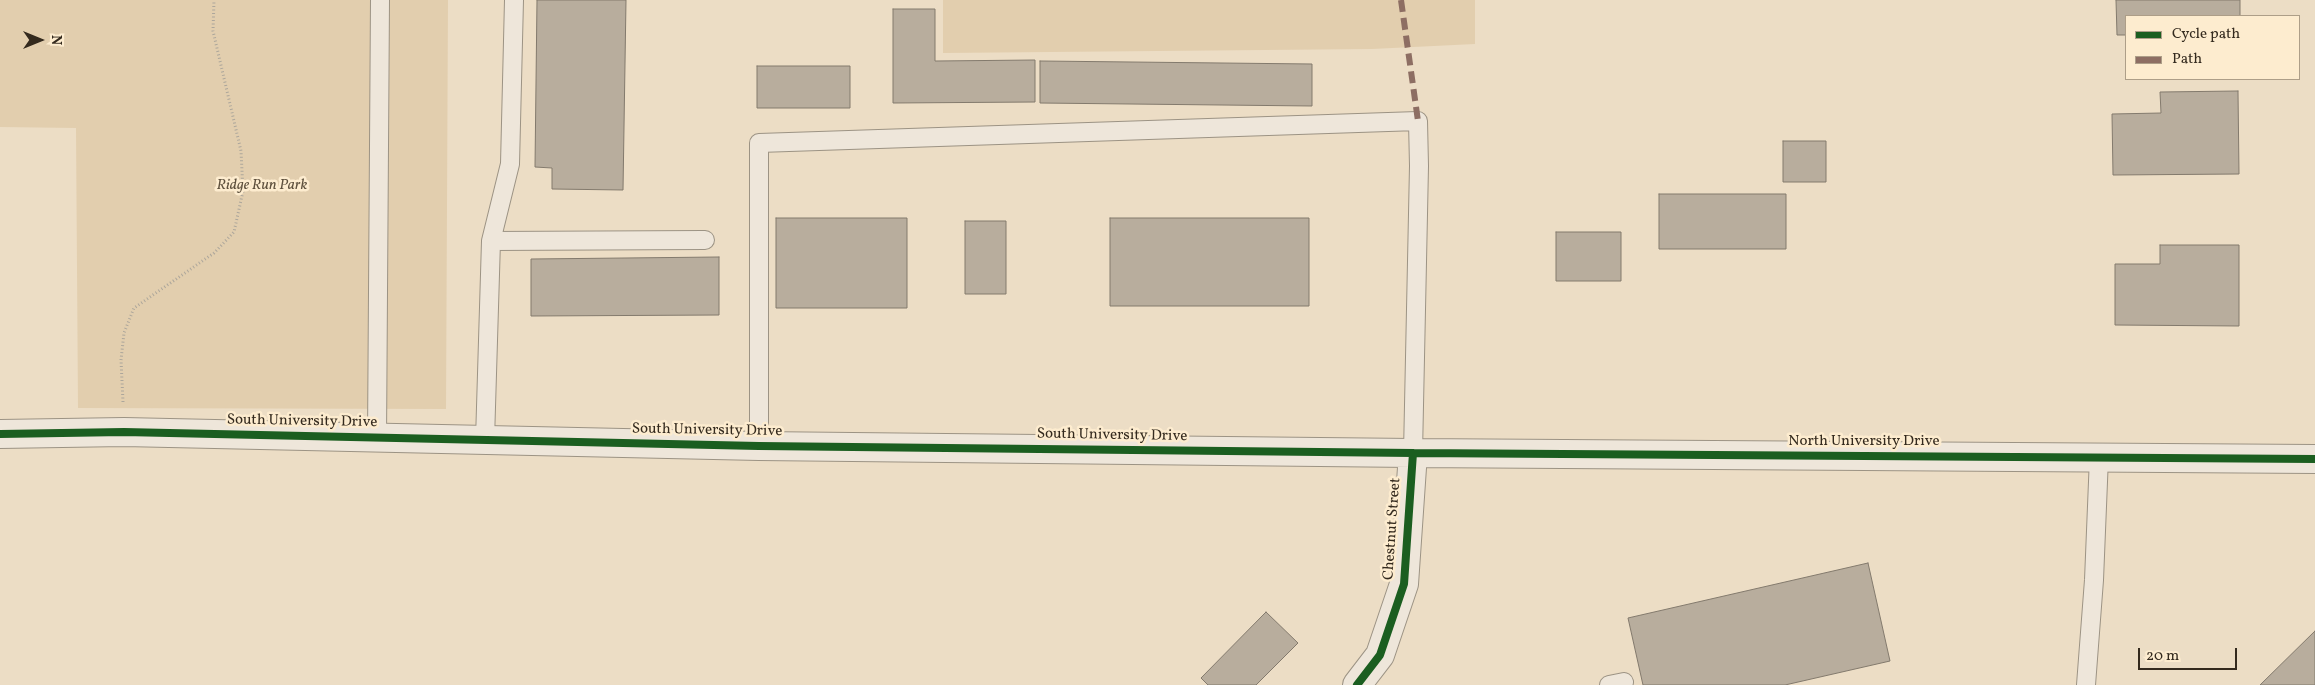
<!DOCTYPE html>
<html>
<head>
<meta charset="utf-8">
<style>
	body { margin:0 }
	#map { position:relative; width:2315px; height:685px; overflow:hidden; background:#ecddc5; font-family:Vollkorn,serif }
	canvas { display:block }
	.legend { position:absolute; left:2125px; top:15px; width:175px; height:65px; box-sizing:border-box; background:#fdeccf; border:1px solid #ad9e88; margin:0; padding:6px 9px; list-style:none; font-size:15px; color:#342a1e }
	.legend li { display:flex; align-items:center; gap:10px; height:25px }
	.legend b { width:25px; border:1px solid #ad9e88 }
	.north { position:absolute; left:15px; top:15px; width:50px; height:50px; -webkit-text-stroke:4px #fdeccf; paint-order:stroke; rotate:90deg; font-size:14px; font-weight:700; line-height:20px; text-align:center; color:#342a1e }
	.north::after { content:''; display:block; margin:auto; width:18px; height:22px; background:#342a1e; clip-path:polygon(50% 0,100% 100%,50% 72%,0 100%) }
	.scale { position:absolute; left:2138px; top:648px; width:99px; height:22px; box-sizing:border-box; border:2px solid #342a1e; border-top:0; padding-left:6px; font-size:15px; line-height:18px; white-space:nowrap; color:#342a1e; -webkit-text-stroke:4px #fdeccf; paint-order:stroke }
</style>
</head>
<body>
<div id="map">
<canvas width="2315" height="685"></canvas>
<ul class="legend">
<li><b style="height:6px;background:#1b5e20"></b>Cycle path</li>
<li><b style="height:6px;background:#8d6e63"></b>Path</li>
</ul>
<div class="north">N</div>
<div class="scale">20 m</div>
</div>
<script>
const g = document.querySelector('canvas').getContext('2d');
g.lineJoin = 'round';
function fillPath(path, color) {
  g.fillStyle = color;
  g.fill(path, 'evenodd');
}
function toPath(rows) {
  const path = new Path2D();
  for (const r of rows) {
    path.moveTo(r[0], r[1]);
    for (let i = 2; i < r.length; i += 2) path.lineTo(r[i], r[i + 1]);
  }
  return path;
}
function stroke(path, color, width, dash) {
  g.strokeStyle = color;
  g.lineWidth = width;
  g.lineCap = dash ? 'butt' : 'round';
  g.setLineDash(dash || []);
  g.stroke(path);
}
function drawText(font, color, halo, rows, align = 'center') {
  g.font = font + ' Vollkorn,serif';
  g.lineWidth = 5;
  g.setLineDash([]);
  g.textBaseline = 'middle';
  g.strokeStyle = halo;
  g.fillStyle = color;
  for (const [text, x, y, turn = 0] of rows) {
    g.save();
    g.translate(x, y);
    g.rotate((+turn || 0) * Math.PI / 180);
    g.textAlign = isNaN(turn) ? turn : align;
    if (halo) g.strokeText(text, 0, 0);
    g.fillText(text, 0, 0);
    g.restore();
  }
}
fillPath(toPath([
	[0,0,448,0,446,409,78,408,76,128,0,127],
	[943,0,1475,0,1475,44,1372,49,943,53]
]), '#e2ceae');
const building = toPath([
	[537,0,626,0,623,190,552,189,552,168,535,167,537,0],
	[2116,0,2240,0,2240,16,2126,16,2126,35,2117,35,2116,0],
	[893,9,935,9,935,61,1035,60,1035,102,893,103,893,9],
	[1040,61,1312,64,1312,106,1040,103,1040,61],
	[757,66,850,66,850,108,757,108,757,66],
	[2238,91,2239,174,2113,175,2112,114,2161,113,2160,92,2238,91],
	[1783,141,1826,141,1826,182,1783,182,1783,141],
	[1659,194,1786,194,1786,249,1659,249,1659,194],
	[776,218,907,218,907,308,776,308,776,218],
	[1110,218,1309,218,1309,306,1110,306,1110,218],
	[965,221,1006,221,1006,294,965,294,965,221],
	[1556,232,1621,232,1621,281,1556,281,1556,232],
	[2160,245,2239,245,2239,326,2115,325,2115,264,2160,264,2160,245],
	[719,257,719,315,531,316,531,259,719,257],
	[1868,563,1890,661,1785,685,1643,685,1628,618,1868,563],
	[1266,612,1298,643,1256,685,1208,685,1201,678,1266,612],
	[2315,631,2315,685,2260,685,2315,631]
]);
fillPath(building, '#b8ad9d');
stroke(building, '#837a6d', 1);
const service = toPath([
	[491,241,705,240],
	[377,438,380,0],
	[485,440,491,241,510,164,514,0],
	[759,446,759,143,1418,121,1419,166,1413,453],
	[1609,685,1624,682],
	[2086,685,2094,580,2099,457]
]);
const minor = toPath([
	[0,434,124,432,759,446,1413,453,2315,459],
	[1357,685,1380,655,1404,584,1413,453]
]);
stroke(service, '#9c9384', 20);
stroke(minor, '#9c9384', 30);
stroke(toPath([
	[123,402,121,360,124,333,134,308,214,253,234,232,243,191,241,151,213,31,214,0]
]), '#aca69b', 3, [1, 2.5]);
stroke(service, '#eee6da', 18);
stroke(minor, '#eee6da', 28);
stroke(toPath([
	[1401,0,1418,121]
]), '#8d6e63', 6, [12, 6]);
stroke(toPath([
	[0,434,124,432,759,446,1413,453,2315,459],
	[1357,685,1380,655,1404,584,1413,453]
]), '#1b5e20', 8);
drawText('italic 15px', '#5e503d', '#fdeccf', [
	["Ridge Run Park",262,186]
]);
drawText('15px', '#342a1e', '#fdeccf', [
	["South University Drive",302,422,1],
	["South University Drive",707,431,1],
	["South University Drive",1112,436,1],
	["North University Drive",1864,442],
	["Chestnut Street",1393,529,-86]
]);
</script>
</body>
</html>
